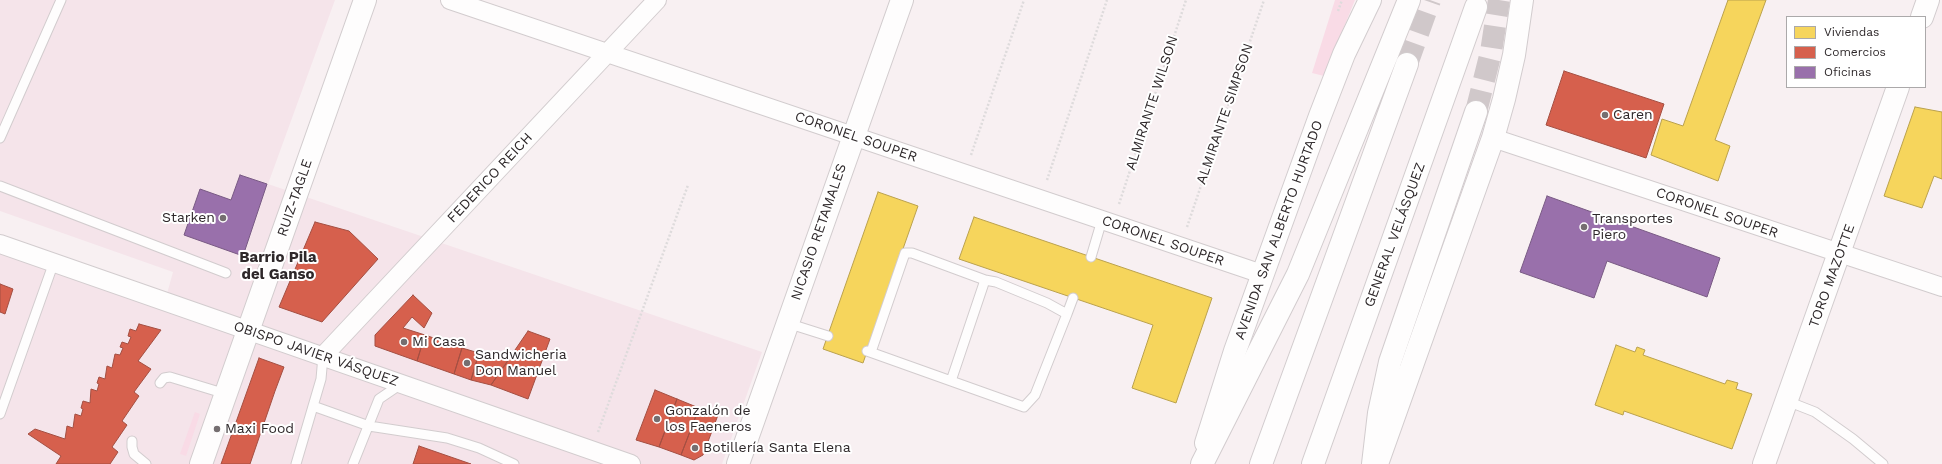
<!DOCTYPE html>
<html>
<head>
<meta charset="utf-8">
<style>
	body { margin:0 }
	#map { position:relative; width:1942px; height:464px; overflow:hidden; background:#f8f0f2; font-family:"Work Sans",sans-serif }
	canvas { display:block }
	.legend { position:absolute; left:1786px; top:16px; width:140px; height:72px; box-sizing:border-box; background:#fff; border:1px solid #aba9aa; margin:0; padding:5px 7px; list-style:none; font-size:12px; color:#2e282a }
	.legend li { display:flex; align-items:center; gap:8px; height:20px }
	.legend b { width:20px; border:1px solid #aba9aa }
</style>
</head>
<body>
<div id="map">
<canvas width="1942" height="464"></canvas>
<ul class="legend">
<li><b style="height:11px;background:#f6d55c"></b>Viviendas</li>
<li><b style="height:11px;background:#d6604d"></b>Comercios</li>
<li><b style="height:11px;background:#9970ab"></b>Oficinas</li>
</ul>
</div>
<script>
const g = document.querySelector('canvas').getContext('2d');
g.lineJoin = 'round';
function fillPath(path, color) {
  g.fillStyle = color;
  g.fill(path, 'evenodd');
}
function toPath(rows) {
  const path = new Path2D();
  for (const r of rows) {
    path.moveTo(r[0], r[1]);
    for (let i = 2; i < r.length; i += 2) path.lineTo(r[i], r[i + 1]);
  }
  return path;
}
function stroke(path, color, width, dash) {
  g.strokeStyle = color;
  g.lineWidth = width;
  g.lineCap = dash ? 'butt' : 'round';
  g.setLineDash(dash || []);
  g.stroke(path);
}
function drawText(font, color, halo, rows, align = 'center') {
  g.font = font + ' "Work Sans",sans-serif';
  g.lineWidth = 4;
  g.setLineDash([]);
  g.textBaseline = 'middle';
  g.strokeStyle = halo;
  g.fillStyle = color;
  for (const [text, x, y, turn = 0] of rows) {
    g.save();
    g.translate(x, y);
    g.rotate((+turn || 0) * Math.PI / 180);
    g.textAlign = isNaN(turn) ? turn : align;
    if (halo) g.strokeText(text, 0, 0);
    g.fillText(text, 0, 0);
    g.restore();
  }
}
fillPath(toPath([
	[0,0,335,0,268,184,762,352,722,464,0,464,0,240,165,301,173,272,0,211]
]), '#f5e4ea');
fillPath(toPath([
	[1335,0,1355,0,1324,76,1312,73],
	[195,412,200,414,186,456,180,454]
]), '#f9dbe6');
const homes = toPath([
	[1728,0,1766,0,1715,140,1730,146,1718,181,1651,155,1662,119,1683,126,1728,0],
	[1915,107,1942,112,1942,179,1934,176,1922,208,1884,196,1915,107],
	[878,192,918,206,863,363,823,349,878,192],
	[974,217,1212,298,1176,403,1132,388,1153,325,959,259,974,217],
	[1616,345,1635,352,1637,347,1645,350,1643,355,1725,384,1727,380,1738,383,1736,389,1752,394,1732,449,1624,411,1623,415,1595,405,1616,345]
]);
fillPath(homes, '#f6d55c');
stroke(homes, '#baa14d', 1);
const shops = toPath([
	[1564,71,1664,104,1646,158,1546,125,1564,71],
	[315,222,349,231,378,259,322,322,279,307,315,222],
	[0,284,13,289,5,314,0,312,0,284],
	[413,295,432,313,424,328,412,317,403,328,425,335,417,361,375,346,375,335,413,295],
	[139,324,161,330,138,361,151,369,134,392,139,396,122,421,127,425,112,447,118,452,110,464,56,464,61,456,28,434,35,429,65,439,67,426,73,428,75,414,81,416,83,409,81,408,83,401,90,403,91,389,97,391,99,384,97,383,99,377,105,379,107,366,112,368,115,354,120,355,123,348,120,347,122,342,128,344,131,337,128,336,130,329,136,331,139,324],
	[528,331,550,339,528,399,491,385,528,331],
	[425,335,462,348,454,374,417,361,425,335],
	[462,348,479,353,471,380,454,374,462,348],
	[479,353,508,361,491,385,471,380,479,353],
	[259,358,284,367,275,391,250,464,221,464,259,358],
	[655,390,677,399,659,447,636,440,655,390],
	[677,399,699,408,681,455,659,447,677,399],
	[699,408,718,415,703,455,694,460,681,455,699,408],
	[419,446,471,464,413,464,419,446]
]);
fillPath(shops, '#d6604d');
stroke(shops, '#a44f42', 1);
const offices = toPath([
	[240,175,267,184,243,256,184,235,200,189,231,200,240,175],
	[1547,196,1720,258,1707,297,1607,261,1594,298,1520,272,1547,196]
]);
fillPath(offices, '#9970ab');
stroke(offices, '#795a84', 1);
stroke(toPath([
	[1407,64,1430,0],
	[1476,112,1491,52,1499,0]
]), '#d0c8ca', 22, [22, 11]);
const lane = toPath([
	[0,138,61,0],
	[0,186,226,273],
	[1091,257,1102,220],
	[1067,314,1073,298],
	[787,323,828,336],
	[867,351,1024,407,1035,395,1067,314,1047,303,996,282,985,280,951,381],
	[871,352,905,253,912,253,985,280],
	[160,383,164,378,170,377,226,394],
	[1787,401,1815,412,1853,439,1883,464],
	[313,406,369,426,447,438,479,448,514,464],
	[0,414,54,262],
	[132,441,132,447,134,454,146,464],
	[296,464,321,379,323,356],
	[353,464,379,399,401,384]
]);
const street = toPath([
	[450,0,1262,274],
	[1493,138,1942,287],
	[0,244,631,464],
	[323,356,657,0]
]);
const secondary = toPath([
	[1922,17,1928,0],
	[1206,443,1235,351,1320,116,1344,54,1370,0],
	[1378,461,1493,138,1504,99,1514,55,1522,0],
	[201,464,365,0],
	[738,464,902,0],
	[1764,464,1898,87]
]);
const highway = toPath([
	[1202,464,1298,274,1409,0],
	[1261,464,1407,64],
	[1313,464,1476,7],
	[1373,464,1379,413,1390,362,1476,112]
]);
stroke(lane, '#d2ccce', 11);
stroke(street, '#d2ccce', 20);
stroke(secondary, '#d2ccce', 24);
stroke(highway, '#d2ccce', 24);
stroke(toPath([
	[1338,11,1342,0],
	[971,155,1024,0],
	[1047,180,1107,0],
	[1119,204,1186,0],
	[1187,227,1264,0],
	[598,432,688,185]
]), '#dedbdc', 2.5, [2, 2]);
stroke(lane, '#fefdfd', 9);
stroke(street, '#fefdfd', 18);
stroke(secondary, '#fefdfd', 22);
stroke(highway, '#fefdfd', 22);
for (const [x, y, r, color] of [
	[1605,115,4,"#756e70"],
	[223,218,4,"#756e70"],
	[1584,227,4,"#756e70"],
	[404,342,4,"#756e70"],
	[467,363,4,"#756e70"],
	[657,419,4,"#756e70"],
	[217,429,4,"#756e70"],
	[695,448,4,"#756e70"]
]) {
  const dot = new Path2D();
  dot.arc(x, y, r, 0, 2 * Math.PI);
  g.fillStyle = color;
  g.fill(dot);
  stroke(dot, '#fff', 1.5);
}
drawText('14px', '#2e282a', '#fff', [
	["ALMIRANTE WILSON",1152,103,-72],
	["ALMIRANTE SIMPSON",1225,114,-71],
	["CORONEL SOUPER",856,137,19],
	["FEDERICO REICH",490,178,-47],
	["RUIZ-TAGLE",295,198,-71],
	["CORONEL SOUPER",1717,213,19],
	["AVENIDA SAN ALBERTO HURTADO",1279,230,-70],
	["NICASIO RETAMALES",819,232,-71],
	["GENERAL VELÁSQUEZ",1395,235,-70],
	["CORONEL SOUPER",1163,241,19],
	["TORO MAZOTTE",1832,276,-70],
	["OBISPO JAVIER VÁSQUEZ",316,354,19]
]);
drawText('14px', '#2e282a', '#fff', [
	["Caren",1613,115],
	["Starken",215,218,"right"],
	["Transportes",1592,219],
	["Piero",1592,235],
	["Mi Casa",412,342],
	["Sandwicheria",475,355],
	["Don Manuel",475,371],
	["Gonzalón de",665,411],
	["los Faeneros",665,427],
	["Maxi Food",225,429],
	["Botillería Santa Elena",703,448]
], 'left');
drawText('bold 15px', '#2e282a', '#fff', [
	["Barrio Pila",278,258],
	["del Ganso",278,275]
]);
</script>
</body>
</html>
